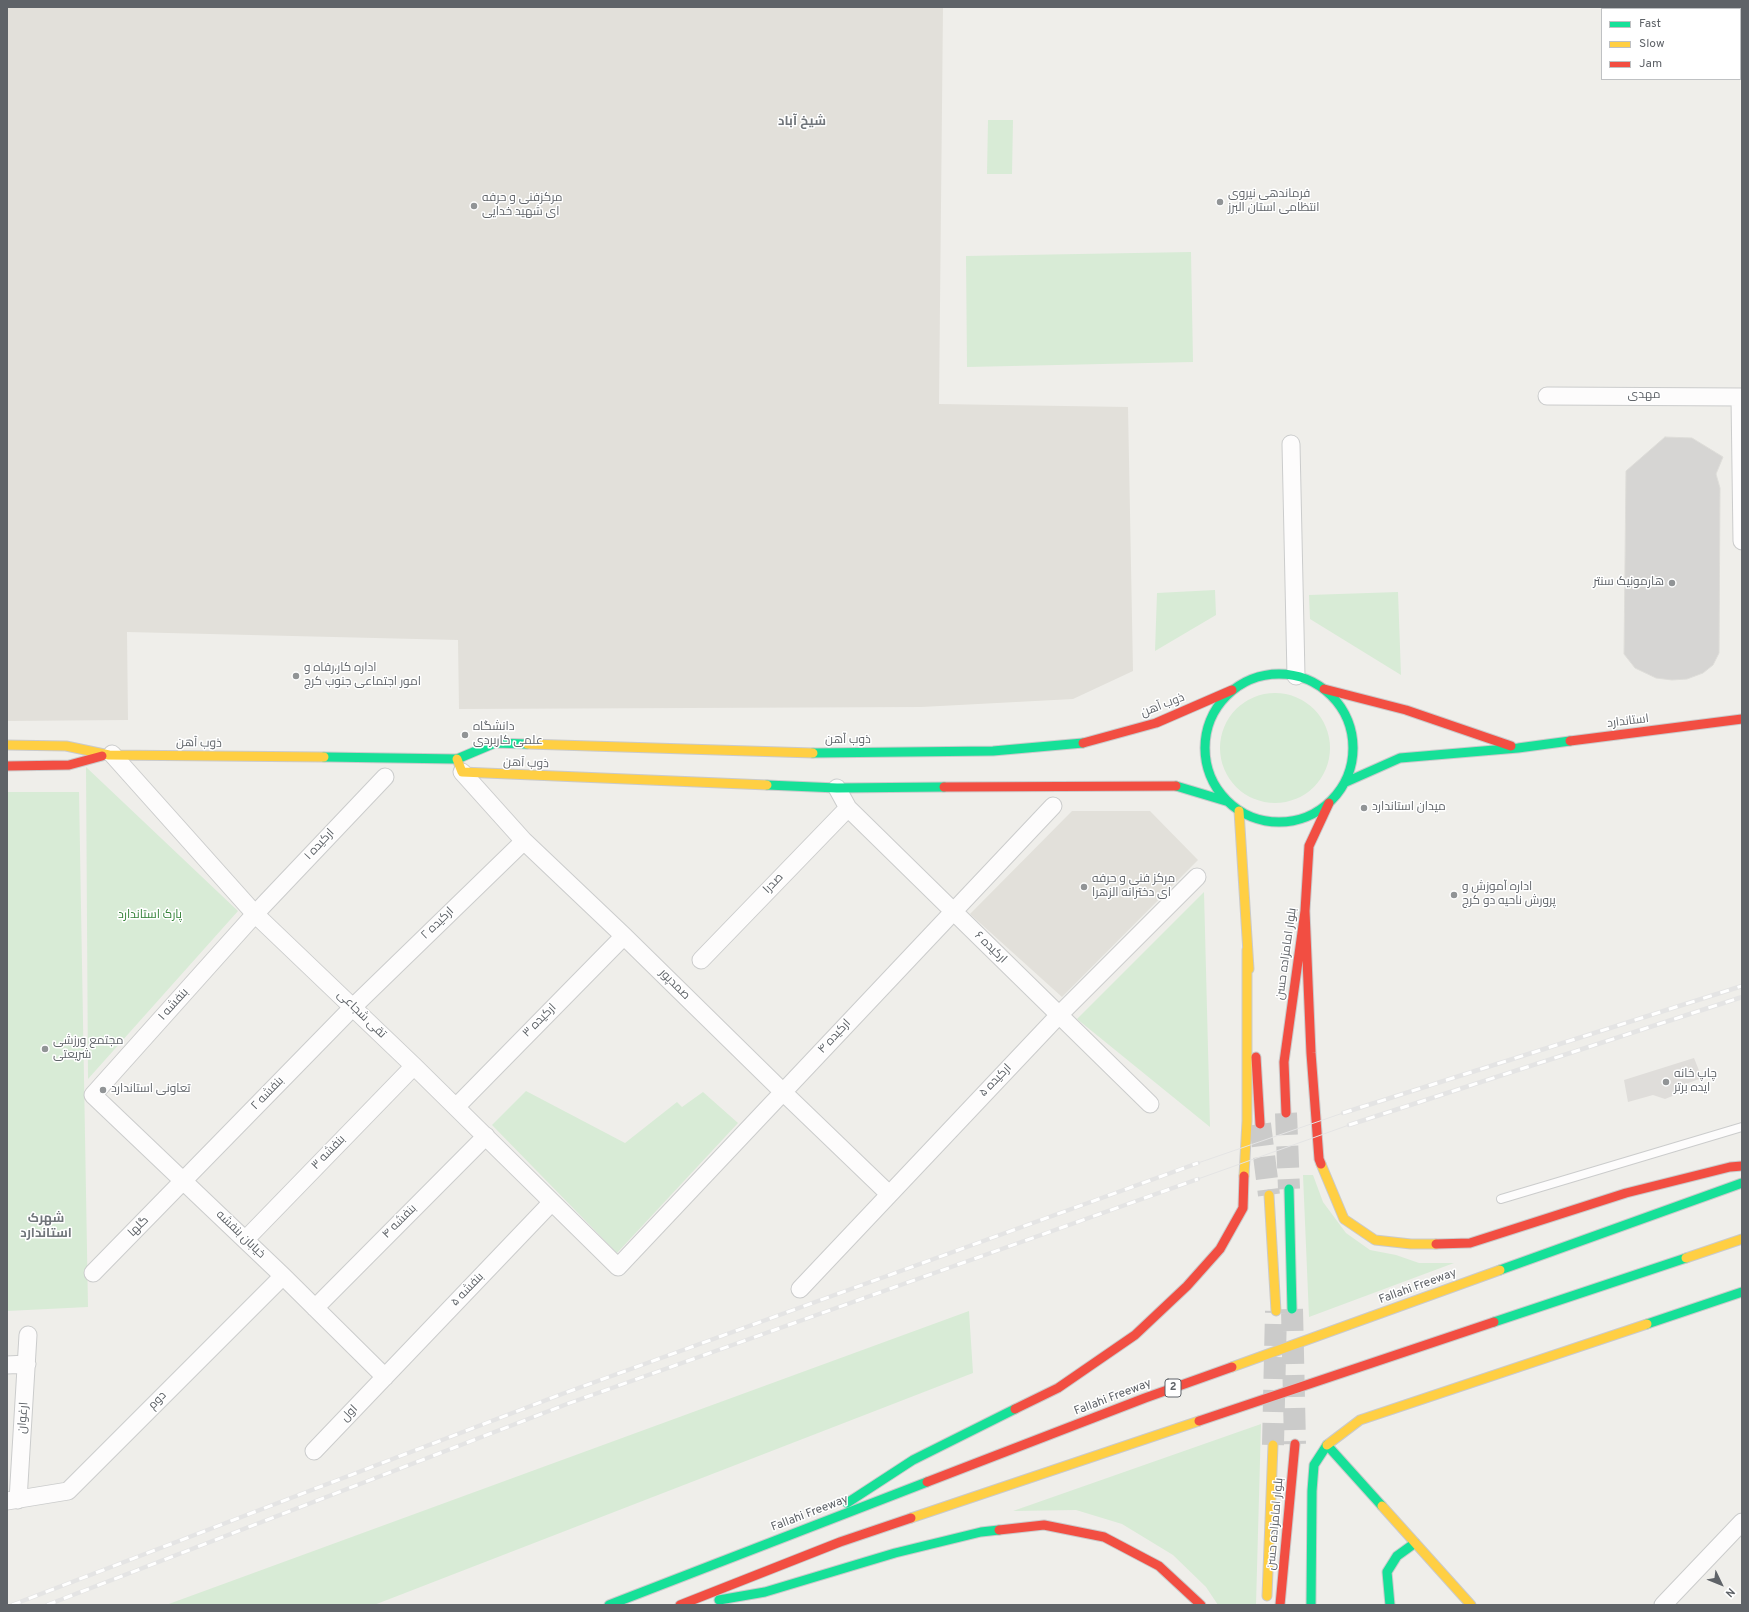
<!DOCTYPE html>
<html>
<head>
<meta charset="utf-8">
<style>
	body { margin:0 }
	#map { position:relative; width:1749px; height:1612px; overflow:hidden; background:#efeeea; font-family:Overpass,sans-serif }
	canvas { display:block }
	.frame { position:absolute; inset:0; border:8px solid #5f6368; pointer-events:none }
	.legend { position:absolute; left:1601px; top:8px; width:140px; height:72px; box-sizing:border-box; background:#fff; border:1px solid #bfc1c3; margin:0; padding:5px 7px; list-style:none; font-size:12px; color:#5f6368 }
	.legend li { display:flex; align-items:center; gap:8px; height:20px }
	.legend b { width:20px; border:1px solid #bfc1c3 }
	.north { position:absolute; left:1701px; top:1564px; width:40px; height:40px; -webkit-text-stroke:3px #fff; paint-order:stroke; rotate:133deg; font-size:11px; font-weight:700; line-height:16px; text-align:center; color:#5f6368 }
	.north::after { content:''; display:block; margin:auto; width:14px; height:18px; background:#5f6368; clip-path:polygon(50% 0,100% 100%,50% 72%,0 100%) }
</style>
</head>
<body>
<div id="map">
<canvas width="1749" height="1612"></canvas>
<div class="frame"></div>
<ul class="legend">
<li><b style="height:5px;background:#16e098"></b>Fast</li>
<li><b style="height:5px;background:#ffcf43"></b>Slow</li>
<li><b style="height:5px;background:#f24e42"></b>Jam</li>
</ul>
<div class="north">N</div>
</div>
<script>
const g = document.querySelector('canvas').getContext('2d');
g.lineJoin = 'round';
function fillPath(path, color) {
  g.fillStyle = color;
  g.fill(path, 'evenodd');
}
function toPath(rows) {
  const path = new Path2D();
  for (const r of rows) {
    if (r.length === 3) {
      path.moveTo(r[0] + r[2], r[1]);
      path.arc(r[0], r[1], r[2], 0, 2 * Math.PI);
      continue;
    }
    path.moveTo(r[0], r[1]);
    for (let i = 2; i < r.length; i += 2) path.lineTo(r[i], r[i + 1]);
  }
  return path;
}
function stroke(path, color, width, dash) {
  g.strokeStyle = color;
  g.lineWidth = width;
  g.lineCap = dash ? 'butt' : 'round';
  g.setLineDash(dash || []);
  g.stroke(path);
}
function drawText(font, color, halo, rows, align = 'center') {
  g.font = font + ' Overpass,Cairo,sans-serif';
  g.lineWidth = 3;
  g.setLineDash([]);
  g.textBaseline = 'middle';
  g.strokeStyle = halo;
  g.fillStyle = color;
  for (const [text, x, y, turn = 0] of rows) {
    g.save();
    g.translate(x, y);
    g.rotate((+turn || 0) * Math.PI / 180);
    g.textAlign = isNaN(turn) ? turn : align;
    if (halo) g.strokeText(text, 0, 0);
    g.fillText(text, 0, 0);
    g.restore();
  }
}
fillPath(toPath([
	[1694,1058,1702,1078,1683,1085,1675,1095,1665,1099,1653,1095,1628,1102,1624,1080]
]), '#dfddda');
fillPath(toPath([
	[7,7,943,7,939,404,1128,407,1133,671,1073,699,921,707,459,709,458,640,127,632,128,720,7,721],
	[1072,811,1150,811,1198,860,1062,997,970,914]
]), '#e2e0da');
fillPath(toPath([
	[988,120,1013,120,1012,174,987,174],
	[1191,252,1193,362,967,367,966,256],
	[1215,590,1216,615,1155,651,1157,593],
	[1398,592,1401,675,1310,619,1309,595],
	[1275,748,55],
	[86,767,238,911,88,1079],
	[7,792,79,792,88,1307,7,1311],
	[1204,892,1210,1127,1077,1019],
	[526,1091,625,1143,677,1102,682,1107,703,1092,738,1123,617,1253,492,1125],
	[1303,1175,1313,1175,1323,1202,1346,1233,1370,1250,1396,1255,1419,1263,1454,1263,1309,1317],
	[969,1311,973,1373,374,1605,166,1605],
	[1261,1424,1256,1605,1218,1605,1206,1587,1173,1555,1122,1524,1076,1510,1013,1511]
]), '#d8ebd6');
const building = toPath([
	[1665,437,1692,438,1723,457,1716,474,1720,488,1719,653,1713,665,1703,673,1687,679,1672,680,1656,678,1635,668,1624,654,1626,471,1665,437]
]);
fillPath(building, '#d6d5d3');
stroke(building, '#deddd9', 1);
stroke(toPath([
	[1286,1113,1289,1189],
	[1260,1124,1269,1195],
	[1292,1309,1295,1444],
	[1273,1445,1276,1311]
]), '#cbcbca', 22, [22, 11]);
const lane = toPath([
	[1501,1199,1742,1127]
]);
const street = toPath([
	[1547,396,1742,397],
	[1740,397,1742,541],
	[1291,444,1296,676],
	[112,754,255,914,414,1066,618,1267,1053,806],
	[462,772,524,841,624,936,783,1092,889,1194],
	[837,788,848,808,1150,1104],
	[701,960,848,808],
	[456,1107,624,936],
	[245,1240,414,1066],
	[93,1273,353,1007,524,841],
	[800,1289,1059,1015,1197,877],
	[315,1308,486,1136],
	[7,1365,27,1364],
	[385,1377,283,1276,93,1095,255,914,385,777],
	[314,1451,552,1202],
	[18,1500,28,1335],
	[7,1501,68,1491,283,1276],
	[1663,1605,1742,1522]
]);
const fast = toPath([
	[1279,748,74],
	[813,753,993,751,1083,743],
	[324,757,457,759,495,743,527,744],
	[1346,782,1400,758,1518,748,1570,741],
	[767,785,837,788,944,787],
	[1176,786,1226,801],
	[1289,1189,1292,1309],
	[1500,1270,1742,1183],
	[1494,1322,1686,1258],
	[1647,1324,1742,1292],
	[847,1503,913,1460,1015,1409],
	[719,1600,765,1592,895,1553,981,1532,999,1530],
	[609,1605,927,1482],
	[1311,1605,1312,1491,1314,1465,1327,1445,1382,1506],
	[1390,1605,1387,1572,1397,1556,1415,1543]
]);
const slow = toPath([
	[527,744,813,753],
	[7,745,66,746,109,755,324,757],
	[457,759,462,772,767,785],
	[1239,811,1249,969],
	[1321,1164,1344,1219,1375,1240,1411,1244,1436,1244],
	[1244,1176,1247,1121,1247,950],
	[1269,1195,1276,1311],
	[1686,1258,1742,1239],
	[1232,1367,1500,1270],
	[1327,1445,1360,1420,1647,1324],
	[1382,1506,1471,1605],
	[911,1518,1199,1421],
	[1267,1596,1273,1445]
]);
const jam = toPath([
	[1324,689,1406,710,1511,746],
	[1570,741,1742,719],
	[1083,743,1156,723,1232,690],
	[7,766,69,765,102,756],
	[944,787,1176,786],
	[1305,911,1311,1053,1319,1159,1321,1164],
	[1256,1057,1260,1124],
	[1286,1113,1284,1062,1305,911,1309,846,1329,803],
	[1436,1244,1470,1243,1626,1193,1730,1167,1742,1166],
	[1015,1409,1058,1388,1135,1335,1187,1286,1220,1249,1243,1208,1244,1176],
	[1199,1421,1494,1322],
	[927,1482,1145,1398,1232,1367],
	[999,1530,1044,1525,1104,1537,1159,1566,1201,1605],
	[680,1605,840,1542,911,1518],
	[1280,1605,1295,1444]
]);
stroke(lane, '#cbcccc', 10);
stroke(street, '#cbcccc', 19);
stroke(fast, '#cacacb', 11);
stroke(slow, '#cacacb', 11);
stroke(jam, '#cacacb', 11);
stroke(lane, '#fdfcfc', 8);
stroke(street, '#fdfcfc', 17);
stroke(fast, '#16e098', 9);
stroke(slow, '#ffcf43', 9);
stroke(jam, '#f24e42', 9);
stroke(toPath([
	[1198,1163,1343,1113],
	[1198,1179,1349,1125]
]), '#e4e4e4', 1);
const rail = toPath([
	[1343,1113,1742,986],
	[1349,1125,1742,997],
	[12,1605,562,1394,1198,1163],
	[47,1605,567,1404,1198,1179]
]);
stroke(rail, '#e4e4e4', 4.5);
stroke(rail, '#fff', 3, [9]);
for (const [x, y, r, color] of [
	[1220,202,4,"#919496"],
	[474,206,4,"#919496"],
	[1672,583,4,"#919496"],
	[296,676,4,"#919496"],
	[465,735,4,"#919496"],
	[1364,808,4,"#919496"],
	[1084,887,4,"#919496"],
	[1454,895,4,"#919496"],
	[45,1049,4,"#919496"],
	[1666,1082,4,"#919496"],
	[103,1090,4,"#919496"]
]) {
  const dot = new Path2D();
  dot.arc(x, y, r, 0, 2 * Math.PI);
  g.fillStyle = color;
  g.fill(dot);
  stroke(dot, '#fff', 1.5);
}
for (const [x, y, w] of [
	[1173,1388,16]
]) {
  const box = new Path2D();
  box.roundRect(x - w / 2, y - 9, w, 18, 3);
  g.fillStyle = '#fff';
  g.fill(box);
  stroke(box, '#5f6368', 1);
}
drawText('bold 11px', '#5f6368', null, [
	["2",1173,1388]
]);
drawText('12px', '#5f6368', '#fff', [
	["فرماندهی نیروی",1228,195],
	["انتظامی استان البرز",1228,209],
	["مرکزفنی و حرفه",482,199],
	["ای شهید خدایی",482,213],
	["هارمونیک سنتر",1664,583,"right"],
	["اداره کار،رفاه و",304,669],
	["امور اجتماعی جنوب کرج",304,683],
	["دانشگاه",473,728],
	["علمی کاربردی",473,742],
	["میدان استاندارد",1372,808],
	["مرکز فنی و حرفه",1092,880],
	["ای دخترانه الزهرا",1092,894],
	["اداره آموزش و",1462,888],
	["پرورش ناحیه دو کرج",1462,902],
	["مجتمع ورزشی",53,1042],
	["شریعتی",53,1056],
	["چاپ خانه",1674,1075],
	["ایده برتر",1674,1089],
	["تعاونی استاندارد",111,1090]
], 'left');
drawText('12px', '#5f6368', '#fff', [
	["مهدی",1644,396],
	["ذوب آهن",1163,706,-21],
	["استاندارد",1628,722,-7],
	["ذوب آهن",848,741],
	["ذوب آهن",199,744,1],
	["ذوب آهن",526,764,2],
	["ارکیده ۱",320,845,-47],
	["صدرا",774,884,-46],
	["ارکیده ۲",438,924,-44],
	["ارکیده ۶",990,948,44],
	["بلوار امامزاده حسن",1287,954,-82],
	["صمدپور",674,985,45],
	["بنفشه ۱",174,1005,-48],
	["تقی شجاعی",361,1015,44],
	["ارکیده ۳",540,1021,-45],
	["ارکیده ۴",835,1037,-47],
	["ارکیده ۵",996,1081,-46],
	["بنفشه ۲",268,1094,-46],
	["بنفشه ۳",329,1153,-46],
	["بنفشه ۴",400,1222,-45],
	["گلها",139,1227,-45],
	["خیابان بنفشه",240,1235,44],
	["Fallahi Freeway",1418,1287,-20],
	["بنفشه ۵",468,1290,-46],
	["Fallahi Freeway",1113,1398,-21],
	["دوم",158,1401,-45],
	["اول",350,1414,-46],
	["ارغوان",24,1418,-86],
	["Fallahi Freeway",810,1514,-21],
	["بلوار امامزاده حسن",1276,1524,-85]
]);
drawText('12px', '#348238', '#fff', [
	["پارک استاندارد",150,916]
]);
drawText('bold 13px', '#70757a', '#fff', [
	["شیخ آباد",802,122],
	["شهرک",46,1219],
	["استاندارد",46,1234]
]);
</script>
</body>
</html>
